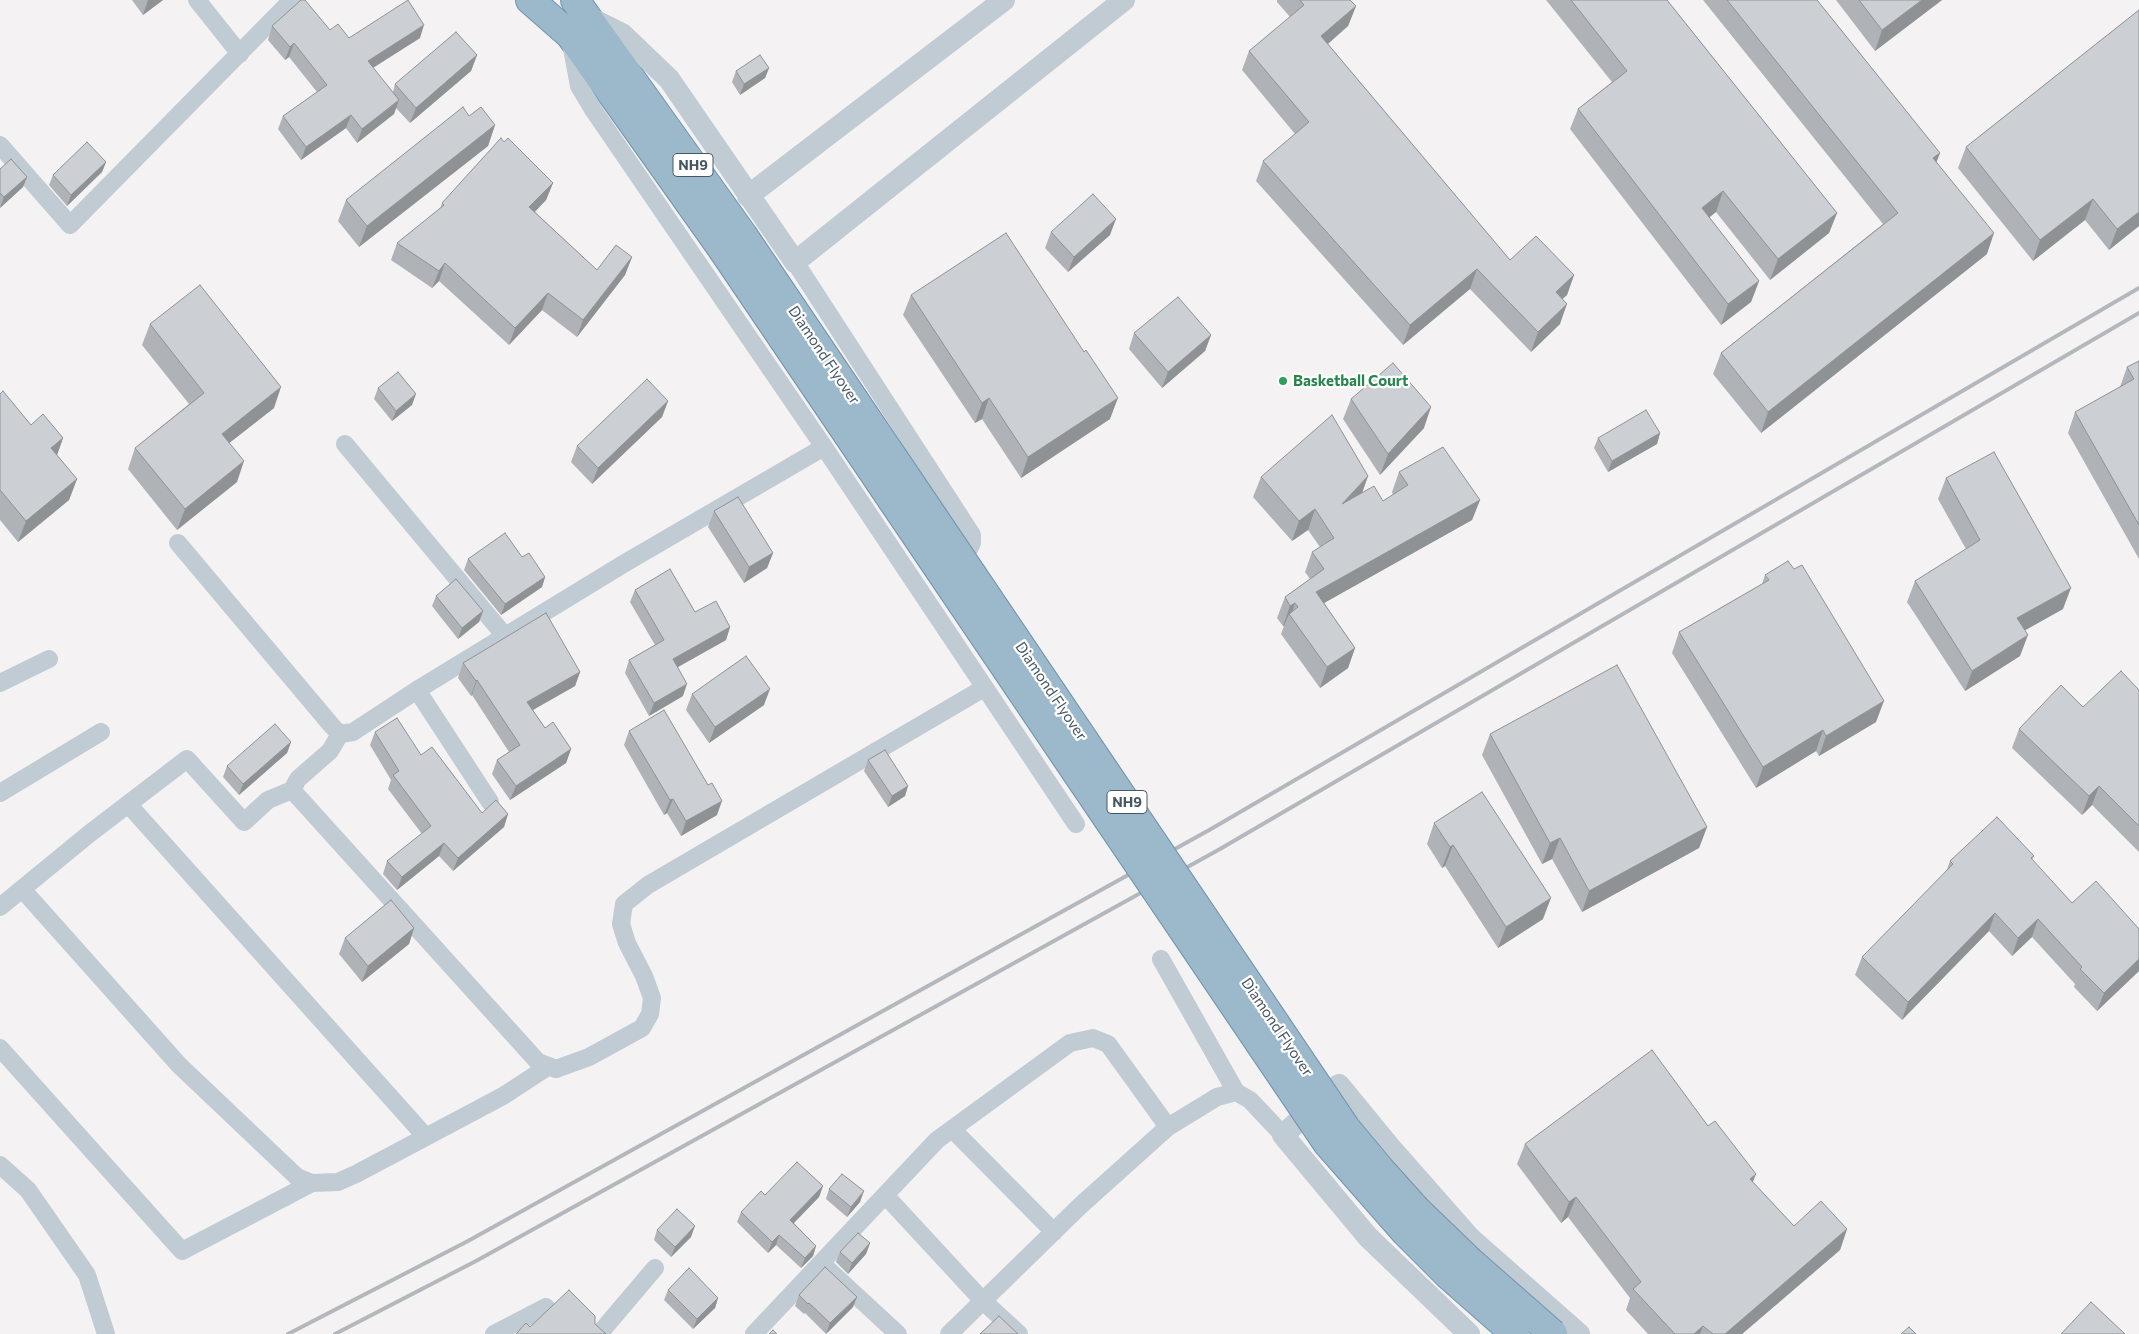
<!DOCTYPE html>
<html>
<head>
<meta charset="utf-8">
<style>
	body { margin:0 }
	canvas { display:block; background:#f5f2f3 }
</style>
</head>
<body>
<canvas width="2139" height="1334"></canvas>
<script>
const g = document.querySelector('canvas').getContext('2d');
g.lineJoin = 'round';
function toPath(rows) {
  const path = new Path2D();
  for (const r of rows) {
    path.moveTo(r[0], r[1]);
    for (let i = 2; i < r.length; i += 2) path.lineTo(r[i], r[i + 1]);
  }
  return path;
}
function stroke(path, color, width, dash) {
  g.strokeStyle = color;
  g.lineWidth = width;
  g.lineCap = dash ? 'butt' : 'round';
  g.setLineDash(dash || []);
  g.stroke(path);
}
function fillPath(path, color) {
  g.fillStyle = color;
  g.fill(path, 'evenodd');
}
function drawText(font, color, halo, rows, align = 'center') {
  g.font = font + ' Commissioner,sans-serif';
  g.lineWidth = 4.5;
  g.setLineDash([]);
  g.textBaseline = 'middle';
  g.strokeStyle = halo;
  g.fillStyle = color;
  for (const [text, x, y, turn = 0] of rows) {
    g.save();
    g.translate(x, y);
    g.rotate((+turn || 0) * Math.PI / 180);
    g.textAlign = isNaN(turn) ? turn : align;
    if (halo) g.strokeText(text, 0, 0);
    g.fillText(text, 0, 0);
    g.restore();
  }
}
const trunk = toPath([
	[530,0,570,35,722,249],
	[575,0,743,235]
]);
stroke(trunk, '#7295b0', 30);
stroke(toPath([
	[197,0,240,54],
	[571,43,579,86,594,111,824,447,1076,824],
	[0,145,70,225,288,4,296,0],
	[795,262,972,535,972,543,969,549,951,561],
	[345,444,505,636],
	[178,543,332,726,340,734,353,732,417,690,625,563,824,447],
	[0,683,49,659],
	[417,690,490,802],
	[340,734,330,751,298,779,292,790,538,1062,556,1069,589,1057,642,1028,650,1014,652,998,644,976,627,943,621,924,624,904,648,885,984,688],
	[0,793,101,732],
	[128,804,426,1137],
	[22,889,179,1065,297,1177,312,1183,338,1182,356,1174,503,1096,549,1066],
	[0,907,89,834,187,759,244,822,268,800,292,790],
	[1161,959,1236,1092],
	[0,1048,182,1251,312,1183],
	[952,1129,1054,1232],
	[0,1165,28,1190,87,1275,106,1334],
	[885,1195,983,1301,1019,1334],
	[821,1263,898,1334],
	[494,1334,546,1307],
	[599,1334,655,1268],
	[754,1334,937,1140,1070,1043,1093,1038,1108,1044,1168,1127],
	[949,1334,1080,1206,1168,1127,1217,1097,1236,1092,1250,1100,1283,1135]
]), '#c0cbd3', 18);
stroke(toPath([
	[586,16,622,34,669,79,795,262,1124,0],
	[748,196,1004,0],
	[1469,1334,1368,1237,1283,1135,1339,1085,1389,1146,1470,1238,1579,1334]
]), '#c0cbd3', 22);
stroke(trunk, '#9cb8cb', 28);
stroke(toPath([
	[288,1334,468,1241,1211,829,2139,288],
	[335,1334,476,1261,1220,849,2139,313]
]), '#b4b8bd', 4);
const trunkBridge = toPath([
	[743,235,1346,1128,1381,1170,1417,1210,1471,1262,1553,1334],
	[722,249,1327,1143,1406,1233,1448,1275,1515,1334]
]);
stroke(trunkBridge, '#7295b0', 30, []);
stroke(trunkBridge, '#9cb8cb', 28);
fillPath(toPath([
	[132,0,163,0,143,15],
	[1277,0,1350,0,1356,6,1348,26,1328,44,1510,260,1574,275,1567,295,1562,299,1560,324,1531,352,1470,289,1403,345,1256,181,1263,161,1295,134,1242,70,1249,51,1290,17,1277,2],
	[1546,0,1667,0,1837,213,1829,233,1770,280,1716,212,1709,217,1759,281,1751,302,1721,325,1570,129,1578,109,1612,82],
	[1703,0,1817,0,1940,153,1936,162,1987,254,1761,433,1713,374,1721,353,1883,224],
	[1836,0,1942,0,1875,51],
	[2139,10,2139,226,2109,250,2085,220,2033,261,1958,168,1966,147],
	[272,26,330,30,349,38,420,38,373,68,393,92,395,84,477,55,471,71,410,123,396,108,394,114,357,143,346,128,301,160,278,129,283,116,317,92,289,57,285,60,268,40],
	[769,68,765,78,740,95,732,82,736,71],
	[469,116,495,125,488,146,359,247,338,221,346,200],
	[504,142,553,183,546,200,535,212,597,270,632,257,625,275,577,337,542,310,509,345,439,281,432,288,391,260,397,243,440,209,442,203],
	[106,162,102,172,67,206,49,185,53,175],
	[0,169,27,177,23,187,0,208],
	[1051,232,1110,235,1068,272,1045,248],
	[911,295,1110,419,1021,478,982,419,975,423,903,315],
	[150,324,274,408,229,443,237,482,177,530,128,469,135,448,189,404,142,345],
	[1134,333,1211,335,1205,351,1162,388,1129,349],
	[2139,361,2139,559,2068,433,2075,412,2120,387,2127,367],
	[378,388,412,405,392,421,374,399],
	[0,394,31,425,63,438,57,455,77,479,69,500,18,542,0,520],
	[1351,399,1424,428,1380,475,1343,419],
	[668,401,662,417,592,484,571,462,577,446],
	[1660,433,1657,444,1608,472,1594,448,1598,438],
	[1399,472,1480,500,1472,520,1324,603,1355,648,1348,668,1320,688,1281,634,1284,626,1283,626,1277,618,1285,597,1310,579,1305,572,1312,552,1320,547,1308,530,1292,541,1253,497,1261,477,1368,476,1362,493,1383,501,1393,495,1392,492],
	[1946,478,2063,609,2024,631,2020,656,1965,691,1907,602,1915,581,1966,549,1938,499],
	[714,511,773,553,767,568,744,583,708,527],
	[468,559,545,577,542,587,501,615,464,570],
	[1765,575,1876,722,1819,756,1816,751,1756,788,1672,653,1679,632,1762,584],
	[635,590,695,612,730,627,726,640,678,667,683,696,649,716,625,673,629,660,655,645,630,602],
	[436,596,483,611,479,622,458,639,432,606],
	[463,663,580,672,575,686,533,710,545,728,571,749,566,763,510,800,492,774,497,760,509,752,472,695,471,696,458,678],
	[2139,690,2139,852,2092,805,2082,815,2012,748,2019,729,2083,707],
	[692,694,764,705,709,743,686,710],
	[629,731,708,785,717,815,681,836,667,813,664,815,624,745],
	[375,732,421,755,482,813,508,814,504,827,453,871,439,856,397,890,383,874,387,861,422,834,388,789,391,780,370,745],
	[1490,734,1707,827,1699,848,1582,912,1552,859,1542,864,1482,755],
	[291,742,287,753,239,795,223,777,227,766],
	[868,760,908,786,905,796,888,807,864,771],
	[1434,823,1543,919,1498,948,1445,866,1442,868,1427,844],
	[2034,856,2032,860,2072,903,2139,929,2139,971,2097,1011,2074,987,2075,984,2032,937,2012,956,1989,931,1902,1020,1855,975,1862,957,1946,872,1950,861],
	[414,928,409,944,362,982,339,954,345,938],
	[1708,1126,1753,1182,1794,1226,1847,1229,1840,1250,1742,1334,1648,1334,1626,1310,1630,1298,1568,1217,1561,1223,1517,1164,1525,1144],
	[823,1186,819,1197,794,1223,816,1246,813,1256,801,1268,776,1245,768,1253,737,1222,741,1212,765,1195],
	[829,1189,860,1202,847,1217,826,1199],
	[657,1230,691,1237,671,1257,654,1240],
	[870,1243,866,1254,848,1274,836,1262,840,1252],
	[668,1290,718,1298,715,1308,693,1329,664,1300],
	[799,1295,853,1307,826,1334,805,1313,804,1314,795,1306]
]), '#afb3b7');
fillPath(toPath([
	[148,0,163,0,143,15],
	[1922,0,1942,0,1875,51,1882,30],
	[1356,6,1348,26,1314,56,1321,36],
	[424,25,420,38,363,74,368,61],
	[294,43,289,57,285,60,290,47],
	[477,55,471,71,410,123,416,108],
	[769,68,765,78,740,95,744,84],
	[399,100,394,114,357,143,362,129],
	[351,115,346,128,301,160,306,147],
	[495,125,488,146,359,247,367,226],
	[1940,153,1932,174,1933,158],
	[106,162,102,172,67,206,71,195],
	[27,177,23,187,0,208,4,197],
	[553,183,546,200,523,224,529,207],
	[1723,191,1716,212,1695,229,1702,208],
	[2093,199,2085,220,2033,261,2040,240],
	[2139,212,2139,226,2109,250,2117,229],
	[1837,213,1829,233,1770,280,1778,259],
	[1116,219,1110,235,1068,272,1074,257],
	[1994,233,1987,254,1761,433,1768,412],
	[632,257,625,275,577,337,583,320],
	[445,263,439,281,432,288,439,271],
	[1477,269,1470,289,1403,345,1410,325],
	[1574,275,1567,295,1548,312,1556,292],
	[1759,281,1751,302,1721,325,1728,304],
	[548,293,542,310,509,345,515,328],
	[1567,304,1560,324,1531,352,1538,332],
	[1211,335,1205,351,1162,388,1168,372],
	[281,387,274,408,214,455,222,434],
	[416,394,412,405,392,421,396,411],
	[989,398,982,419,975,423,982,403],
	[1118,398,1110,419,1021,478,1028,457],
	[668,401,662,417,592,484,598,468],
	[1431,407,1424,428,1380,475,1388,454],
	[1660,433,1657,444,1608,472,1612,461],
	[63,438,56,458,51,448],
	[244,461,237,482,177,530,185,509],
	[1368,476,1361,496,1342,504],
	[77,479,69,500,18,542,26,521],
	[1480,500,1472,520,1308,612,1316,592],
	[1315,509,1308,530,1292,541,1299,521],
	[773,553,767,568,744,583,749,567],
	[545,577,542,587,501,615,505,604],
	[2071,588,2063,609,2009,639,2017,618],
	[1295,603,1291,616,1289,614,1284,626,1283,626,1290,606],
	[483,611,479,622,458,639,462,628],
	[730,627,726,640,669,672,673,659],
	[2028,635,2020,656,1965,691,1972,671],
	[1355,648,1348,668,1320,688,1327,667],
	[580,672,575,686,522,716,527,702],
	[477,680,472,695,471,696,476,681],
	[687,684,683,696,649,716,654,703],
	[770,689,764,705,709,743,715,727],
	[1884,701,1876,722,1819,756,1826,736],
	[1823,730,1816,751,1756,788,1763,767],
	[291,742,287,753,239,795,243,784],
	[571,749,566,763,510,800,516,786],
	[908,786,905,796,888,807,892,796],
	[2099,786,2092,805,2082,815,2089,796],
	[673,799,667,813,664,815,670,800],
	[722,801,717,815,681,836,686,821],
	[508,814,504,827,453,871,458,858],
	[1707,827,1699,848,1582,912,1589,891],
	[1560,838,1552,859,1542,864,1550,843],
	[444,843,439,856,397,890,402,877],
	[1453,845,1445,866,1442,868,1450,847],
	[1551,898,1543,919,1498,948,1506,927],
	[1995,913,1989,931,1902,1020,1908,1002],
	[2038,919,2032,937,2012,956,2018,938],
	[414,928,409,944,362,982,368,966],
	[2139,959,2139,971,2097,1011,2104,993],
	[1756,1174,1748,1195,1750,1179],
	[823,1186,819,1197,787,1230,790,1220],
	[864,1191,860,1202,847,1217,851,1207],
	[1576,1197,1568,1217,1561,1223,1569,1202],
	[695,1226,691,1237,671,1257,675,1247],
	[1847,1229,1840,1250,1742,1334,1725,1334],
	[779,1235,776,1245,768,1253,772,1242],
	[870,1243,866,1254,848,1274,852,1263],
	[816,1246,813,1256,801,1268,805,1258],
	[857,1297,853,1307,826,1334,830,1323],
	[718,1298,715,1308,693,1329,697,1319],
	[1703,1326,1700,1334,1694,1334]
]), '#8f9295');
const building = toPath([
	[301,0,305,0,330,30,338,24,349,38,408,0,424,25,368,61,399,100,362,129,351,115,306,147,283,116,327,85,294,43,290,47,272,26,301,0],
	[1300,0,1350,0,1356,6,1321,36,1510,260,1536,236,1574,275,1556,292,1567,304,1538,332,1477,269,1410,325,1263,161,1309,122,1249,51,1304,5,1300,0],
	[1571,0,1667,0,1837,213,1778,259,1723,191,1702,208,1759,281,1728,304,1578,109,1627,71,1571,0],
	[1727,0,1817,0,1940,153,1933,158,1994,233,1768,412,1721,353,1898,213,1727,0],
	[1859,0,1922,0,1882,30,1859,0],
	[2139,10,2139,212,2117,229,2093,199,2040,240,1966,147,2139,10],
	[456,32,477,55,416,108,395,84,456,32],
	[760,55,769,68,744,84,736,71,760,55],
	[463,107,469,116,481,107,495,125,367,226,346,200,463,107],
	[501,138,504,142,508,138,553,183,529,207,597,270,616,245,632,257,583,320,548,293,515,328,445,263,439,271,397,243,444,205,442,203,501,138],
	[87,142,106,162,71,195,53,175,87,142],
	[11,159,27,177,4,197,0,193,0,169,11,159],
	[1093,194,1116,219,1074,257,1051,232,1093,194],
	[1006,233,1084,352,1086,350,1118,398,1028,457,989,398,982,403,911,295,1006,233],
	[200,285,281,387,222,434,244,461,185,509,135,448,204,393,150,324,200,285],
	[1178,297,1211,335,1168,372,1134,333,1178,297],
	[2139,361,2139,525,2075,412,2134,379,2127,367,2139,361],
	[1393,363,1431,407,1388,454,1351,399,1393,363],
	[398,372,416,394,396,411,378,388,398,372],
	[647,379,668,401,598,468,577,446,647,379],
	[3,391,31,425,43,414,63,438,51,448,77,479,26,521,0,490,0,394,3,391],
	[1646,410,1660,433,1612,461,1598,438,1646,410],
	[1332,415,1368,476,1342,504,1374,486,1383,501,1408,485,1399,472,1443,447,1480,500,1316,592,1355,648,1327,667,1289,614,1298,607,1295,603,1290,606,1285,597,1324,569,1312,552,1334,538,1315,509,1299,521,1261,477,1332,415],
	[1994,452,2071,588,2017,618,2028,635,1972,671,1915,581,1980,540,1946,478,1994,452],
	[738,497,773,553,749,567,714,511,738,497],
	[505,533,522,557,529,553,545,577,505,604,468,559,505,533],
	[1788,561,1794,569,1802,565,1884,701,1826,736,1823,730,1763,767,1679,632,1769,580,1765,575,1788,561],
	[670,569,695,612,716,601,730,627,673,659,687,684,654,703,629,660,664,640,635,590,670,569],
	[456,579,483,611,462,628,436,596,456,579],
	[546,613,580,672,527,702,545,728,553,722,571,749,516,786,497,760,520,745,477,680,476,681,463,663,546,613],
	[746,656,770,689,715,727,692,694,746,656],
	[1617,665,1707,827,1589,891,1560,838,1550,843,1490,734,1617,665],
	[2121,671,2139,690,2139,826,2099,786,2089,796,2019,729,2061,685,2083,707,2121,671],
	[664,710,708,785,712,783,722,801,686,821,673,799,670,800,629,731,664,710],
	[397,718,421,755,432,747,482,813,496,800,508,814,458,858,444,843,402,877,387,861,431,826,393,775,399,771,375,732,397,718],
	[275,724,291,742,243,784,227,766,275,724],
	[885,750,908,786,892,796,868,760,885,750],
	[1482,792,1551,898,1506,927,1453,845,1450,847,1434,823,1482,792],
	[1997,817,2034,856,2031,858,2072,903,2096,881,2139,929,2139,959,2104,993,2080,969,2082,967,2038,919,2018,938,1995,913,1908,1002,1862,957,1953,864,1950,861,1997,817],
	[391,900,414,928,368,966,345,938,391,900],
	[1652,1050,1708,1126,1715,1121,1756,1174,1750,1179,1794,1226,1821,1201,1847,1229,1725,1334,1713,1334,1703,1326,1694,1334,1675,1334,1633,1289,1641,1282,1576,1197,1569,1202,1525,1144,1652,1050],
	[797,1162,823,1186,790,1220,816,1246,805,1258,779,1235,772,1242,741,1212,761,1191,765,1195,797,1162],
	[842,1174,864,1191,851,1207,829,1189,842,1174],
	[677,1209,695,1226,675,1247,657,1230,677,1209],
	[858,1233,870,1243,852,1263,840,1252,858,1233],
	[825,1267,857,1297,830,1323,809,1303,808,1304,799,1295,825,1267],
	[689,1268,718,1298,697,1319,668,1290,689,1268],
	[569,1290,595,1316,595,1324,606,1334,516,1334,526,1323,530,1327,569,1290],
	[2091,1302,2125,1334,2061,1334,2091,1302],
	[999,1316,1018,1334,980,1334,999,1316],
	[1909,1327,1916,1334,1901,1334,1909,1327],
	[773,1330,777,1334,769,1334,773,1330]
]);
fillPath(building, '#ccd0d5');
stroke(building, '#8f9295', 1);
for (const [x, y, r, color] of [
	[1283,381,5,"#2e9e5b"]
]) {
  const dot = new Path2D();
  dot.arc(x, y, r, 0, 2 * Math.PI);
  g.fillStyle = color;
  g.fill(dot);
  stroke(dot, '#fff', 2);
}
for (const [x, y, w] of [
	[693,165,40],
	[1127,802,40]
]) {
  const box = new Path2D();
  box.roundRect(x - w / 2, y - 11.5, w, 23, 4);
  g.fillStyle = '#fff';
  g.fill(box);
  stroke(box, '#485862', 1);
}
drawText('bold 14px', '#485862', null, [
	["NH9",693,165],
	["NH9",1127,802]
]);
drawText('15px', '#485862', '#fff', [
	["Diamond Flyover",824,355,56],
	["Diamond Flyover",1051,691,56],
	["Diamond Flyover",1277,1027,56]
]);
drawText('bold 15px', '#27864d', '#fff', [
	["Basketball Court",1293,381]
], 'left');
</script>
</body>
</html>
